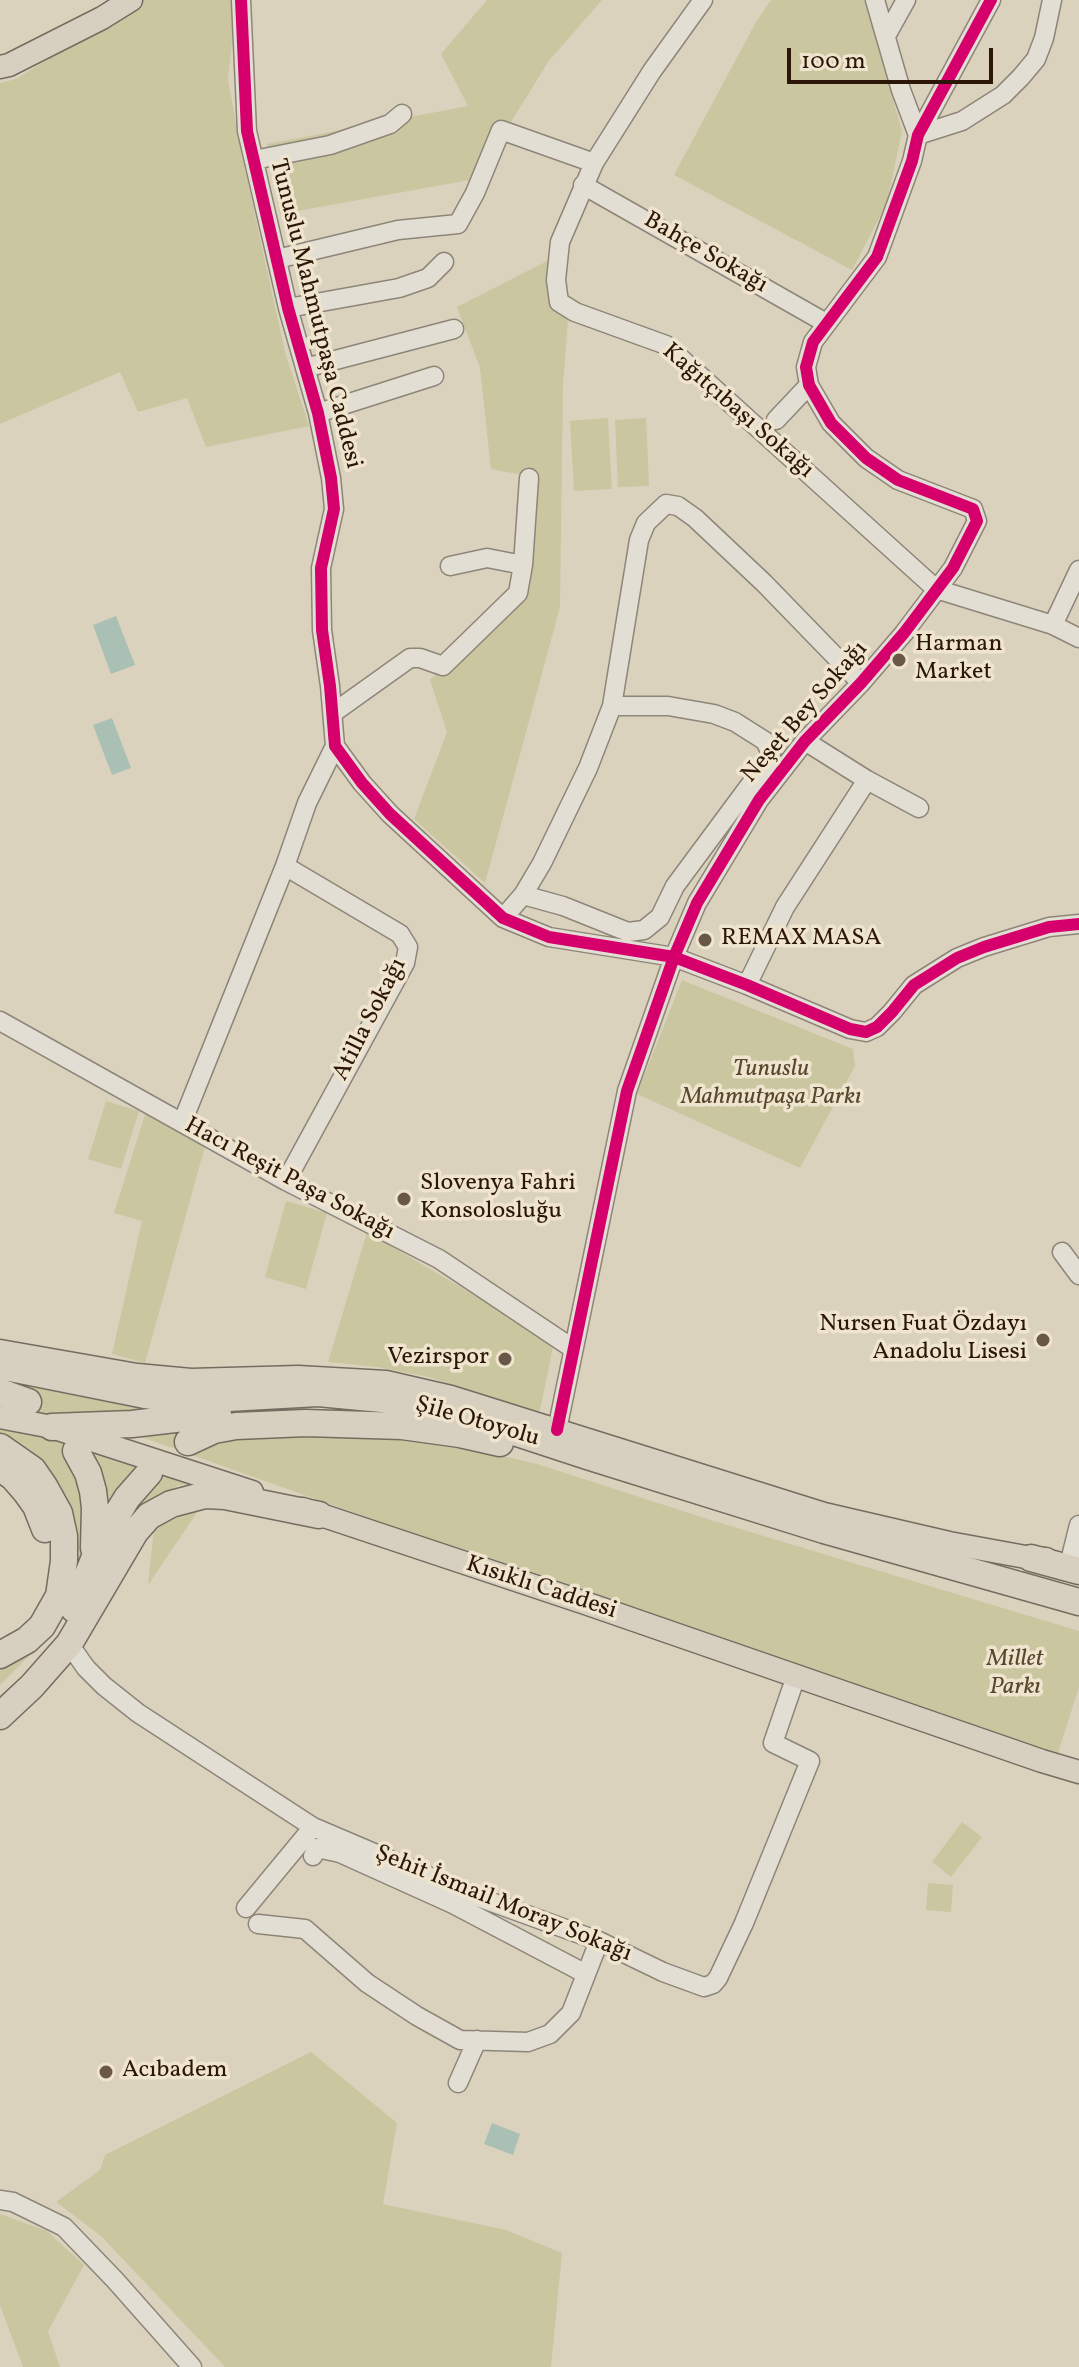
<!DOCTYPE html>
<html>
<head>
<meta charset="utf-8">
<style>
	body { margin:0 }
	#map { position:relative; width:1079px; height:2367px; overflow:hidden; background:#dbd2be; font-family:Vollkorn,serif }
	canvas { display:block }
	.scale { position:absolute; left:787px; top:48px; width:206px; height:36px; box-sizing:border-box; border:4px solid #2c1608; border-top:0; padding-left:10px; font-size:24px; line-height:28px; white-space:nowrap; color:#2c1608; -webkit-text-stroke:6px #efe4cd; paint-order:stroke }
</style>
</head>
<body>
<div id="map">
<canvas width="1079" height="2367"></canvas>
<div class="scale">100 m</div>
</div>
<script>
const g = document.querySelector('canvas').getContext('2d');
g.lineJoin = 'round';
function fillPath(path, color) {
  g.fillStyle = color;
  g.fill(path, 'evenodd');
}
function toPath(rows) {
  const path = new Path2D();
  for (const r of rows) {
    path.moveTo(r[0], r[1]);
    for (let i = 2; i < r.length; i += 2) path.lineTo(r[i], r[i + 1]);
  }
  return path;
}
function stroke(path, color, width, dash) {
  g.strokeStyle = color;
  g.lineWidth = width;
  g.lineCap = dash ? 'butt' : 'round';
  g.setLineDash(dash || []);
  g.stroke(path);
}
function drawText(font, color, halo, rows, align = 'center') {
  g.font = font + ' Vollkorn,serif';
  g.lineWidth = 7;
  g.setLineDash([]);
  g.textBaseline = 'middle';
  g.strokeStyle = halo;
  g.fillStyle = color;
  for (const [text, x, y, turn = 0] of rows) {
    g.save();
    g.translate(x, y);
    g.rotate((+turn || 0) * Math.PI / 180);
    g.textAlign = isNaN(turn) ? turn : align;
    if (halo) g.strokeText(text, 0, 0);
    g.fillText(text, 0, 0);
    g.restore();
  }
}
fillPath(toPath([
	[143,0,234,0,233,31,228,79,242,156,285,352,309,426,206,447,187,398,138,412,120,372,0,424,0,83,16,79],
	[487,0,602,0,548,62,476,179,280,214,267,144,468,106,441,54],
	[771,0,864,0,872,26,902,131,887,203,852,270,674,175,756,22],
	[553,258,568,319,563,385,560,607,485,883,414,819,447,732,430,680,521,586,523,475,491,469,480,368,457,307],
	[608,418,612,489,574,491,570,421],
	[646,418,649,486,618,487,615,420],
	[682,980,853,1049,855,1066,800,1168,637,1094],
	[106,1101,139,1111,121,1169,88,1159],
	[147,1108,207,1139,145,1363,112,1354,142,1221,114,1213],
	[286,1201,327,1213,306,1289,265,1277],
	[367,1232,554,1342,539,1415,429,1377,377,1367,328,1362],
	[0,1374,179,1410,79,1419,0,1408],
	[199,1423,220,1438,353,1433,447,1443,537,1464,714,1521,1079,1631,1079,1687,1058,1753,649,1618,133,1434],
	[0,1427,56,1438,213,1484,179,1485,132,1513,116,1501,100,1497,80,1478,86,1549,74,1586,39,1646,0,1685,0,1667,16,1657,74,1550,0,1436],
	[204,1502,148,1585,154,1529,179,1509],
	[962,1822,982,1837,951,1877,932,1862],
	[928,1883,953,1885,951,1912,926,1910],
	[311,2052,397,2123,383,2204,506,2230,562,2253,551,2367,225,2367,101,2236,56,2202,100,2170,105,2155],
	[0,2214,47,2231,84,2265,48,2331,60,2367,23,2367,0,2305]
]), '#cac6a0');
fillPath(toPath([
	[116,616,135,665,111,674,93,625],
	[112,718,131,768,112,775,93,725],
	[492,2123,520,2134,513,2155,484,2144]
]), '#abc0b5');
const minor = toPath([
	[241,0,247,131,288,308,318,413,331,478,334,509,321,568,322,630,330,686,335,746,362,783,390,814,503,918,549,937,674,957,747,985,850,1029,866,1032,877,1027,892,1012,914,985,957,958,984,947,1049,927,1079,924],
	[703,0,652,71,594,163,560,242,556,280,559,302,575,312,666,345,936,589,1053,625,1079,638],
	[875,0,901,90,918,135],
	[886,36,906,0],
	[918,135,962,121,1003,95,1021,77,1036,59,1044,38,1052,0],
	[254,160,330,145,390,124,402,114],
	[583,185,826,323],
	[277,259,398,230,458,224,475,193,501,130,594,163],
	[288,308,399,288,428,278,444,262],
	[305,368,454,329],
	[318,413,434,376],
	[776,420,809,385],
	[450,566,487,558,523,565],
	[1053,625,1079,570],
	[333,713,410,658,420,658,443,666,518,593,523,565,529,478],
	[805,741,867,780,919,808],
	[285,866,400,934,408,947,405,963,286,1181],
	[523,895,563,906,628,932,644,930,660,917,675,886,764,766,771,753,765,741,735,722,714,714,668,706,612,706],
	[503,918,523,895,542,863,588,768,612,706,639,540,646,523,666,504,678,506,695,518,764,583,861,683],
	[747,985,785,907,867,780],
	[0,1021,286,1181,439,1259,572,1348],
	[182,1123,285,866,307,803,335,746],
	[1062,1252,1079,1275],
	[557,1430,627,1091,674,957,697,903,759,800,805,741,861,683,904,633,953,568,977,521,973,509,898,480,866,458,831,423,809,385,806,367,813,342,877,257,912,161,918,135,991,0],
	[1070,1561,1079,1525],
	[69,1644,86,1668,104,1686,138,1713,313,1827,475,1896,599,1941,663,1972,704,1987,713,1984,718,1978,744,1923,810,1761,773,1743,796,1676],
	[313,1856,317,1848,340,1853,453,1904,586,1974],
	[246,1908,313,1827],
	[258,1924,305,1929,367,1983,417,2016,460,2040,528,2042,550,2034,571,2013,599,1941],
	[458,2083,477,2040],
	[0,2200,13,2202,64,2227,115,2280,192,2367]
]);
const major = toPath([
	[0,67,9,65,102,18,131,0],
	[0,1351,137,1375,191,1380,298,1377,386,1382,451,1397,824,1514,949,1543,1031,1558,1046,1559],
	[0,1417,52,1427,252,1492],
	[303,1509,588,1604,1042,1761,1079,1772]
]);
const highway = toPath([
	[0,1366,145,1395,192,1400,318,1393,382,1399,444,1409,587,1456,824,1530,1079,1602],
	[0,1392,28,1402],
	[52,1427,132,1424,218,1414],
	[188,1442,214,1430,236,1426,306,1423,402,1426,460,1434,500,1443],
	[0,1447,33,1470,44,1486,59,1513,64,1536,64,1561,59,1596,42,1626,27,1640,0,1655],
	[76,1451,88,1473,93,1491,95,1508,94,1548],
	[0,1468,13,1477,26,1492,36,1506,45,1529],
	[1031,1558,1079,1571],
	[74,1609,103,1537,127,1498,149,1473],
	[0,1716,32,1686,69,1644,135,1532,149,1516,171,1504,205,1495,225,1496,319,1515]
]);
stroke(minor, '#8d8578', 21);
stroke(major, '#746c60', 25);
stroke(highway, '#746c60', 29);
stroke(minor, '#e3ded4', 18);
stroke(major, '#d7cfc0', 22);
stroke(highway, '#d7cfc0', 26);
stroke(toPath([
	[241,0,247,131,288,308,318,413,331,478,334,509,321,568,322,630,330,686,335,746,362,783,390,814,503,918,549,937,674,957,747,985,850,1029,866,1032,877,1027,892,1012,914,985,957,958,984,947,1049,927,1079,924],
	[557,1430,627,1091,674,957,697,903,759,800,805,741,861,683,904,633,953,568,977,521,973,509,898,480,866,458,831,423,809,385,806,367,813,342,877,257,912,161,918,135,991,0]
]), '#d6006c', 12);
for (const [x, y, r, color] of [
	[899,660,8,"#695848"],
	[705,940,8,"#695848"],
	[404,1199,8,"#695848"],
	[1043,1340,8,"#695848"],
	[505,1359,8,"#695848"],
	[106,2072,8,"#695848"]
]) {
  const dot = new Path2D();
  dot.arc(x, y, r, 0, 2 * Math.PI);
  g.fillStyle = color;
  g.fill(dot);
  stroke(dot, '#efe4cd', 3);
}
drawText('24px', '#2c1608', '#efe4cd', [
	["Bahçe Sokağı",705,254,30],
	["Tunuslu Mahmutpaşa Caddesi",314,314,76],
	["Kağıtçıbaşı Sokağı",737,412,41],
	["Neşet Bey Sokağı",806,713,-49],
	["Atilla Sokağı",371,1020,-63],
	["Hacı Reşit Paşa Sokağı",289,1180,28],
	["Şile Otoyolu",477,1423,16],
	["Kısıklı Caddesi",541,1589,18],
	["Şehit İsmail Moray Sokağı",503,1905,22]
]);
drawText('24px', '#2c1608', '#efe4cd', [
	["Harman",915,646],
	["Market",915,674],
	["REMAX MASA",721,940],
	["Slovenya Fahri",420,1185],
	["Konsolosluğu",420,1213],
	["Nursen Fuat Özdayı",1027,1326,"right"],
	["Anadolu Lisesi",1027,1354,"right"],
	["Vezirspor",489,1359,"right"],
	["Acıbadem",122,2072]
], 'left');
drawText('italic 24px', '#58482e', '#efe4cd', [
	["Tunuslu",771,1071],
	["Mahmutpaşa Parkı",771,1099],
	["Millet",1015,1661],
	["Parkı",1015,1689]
]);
</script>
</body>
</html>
